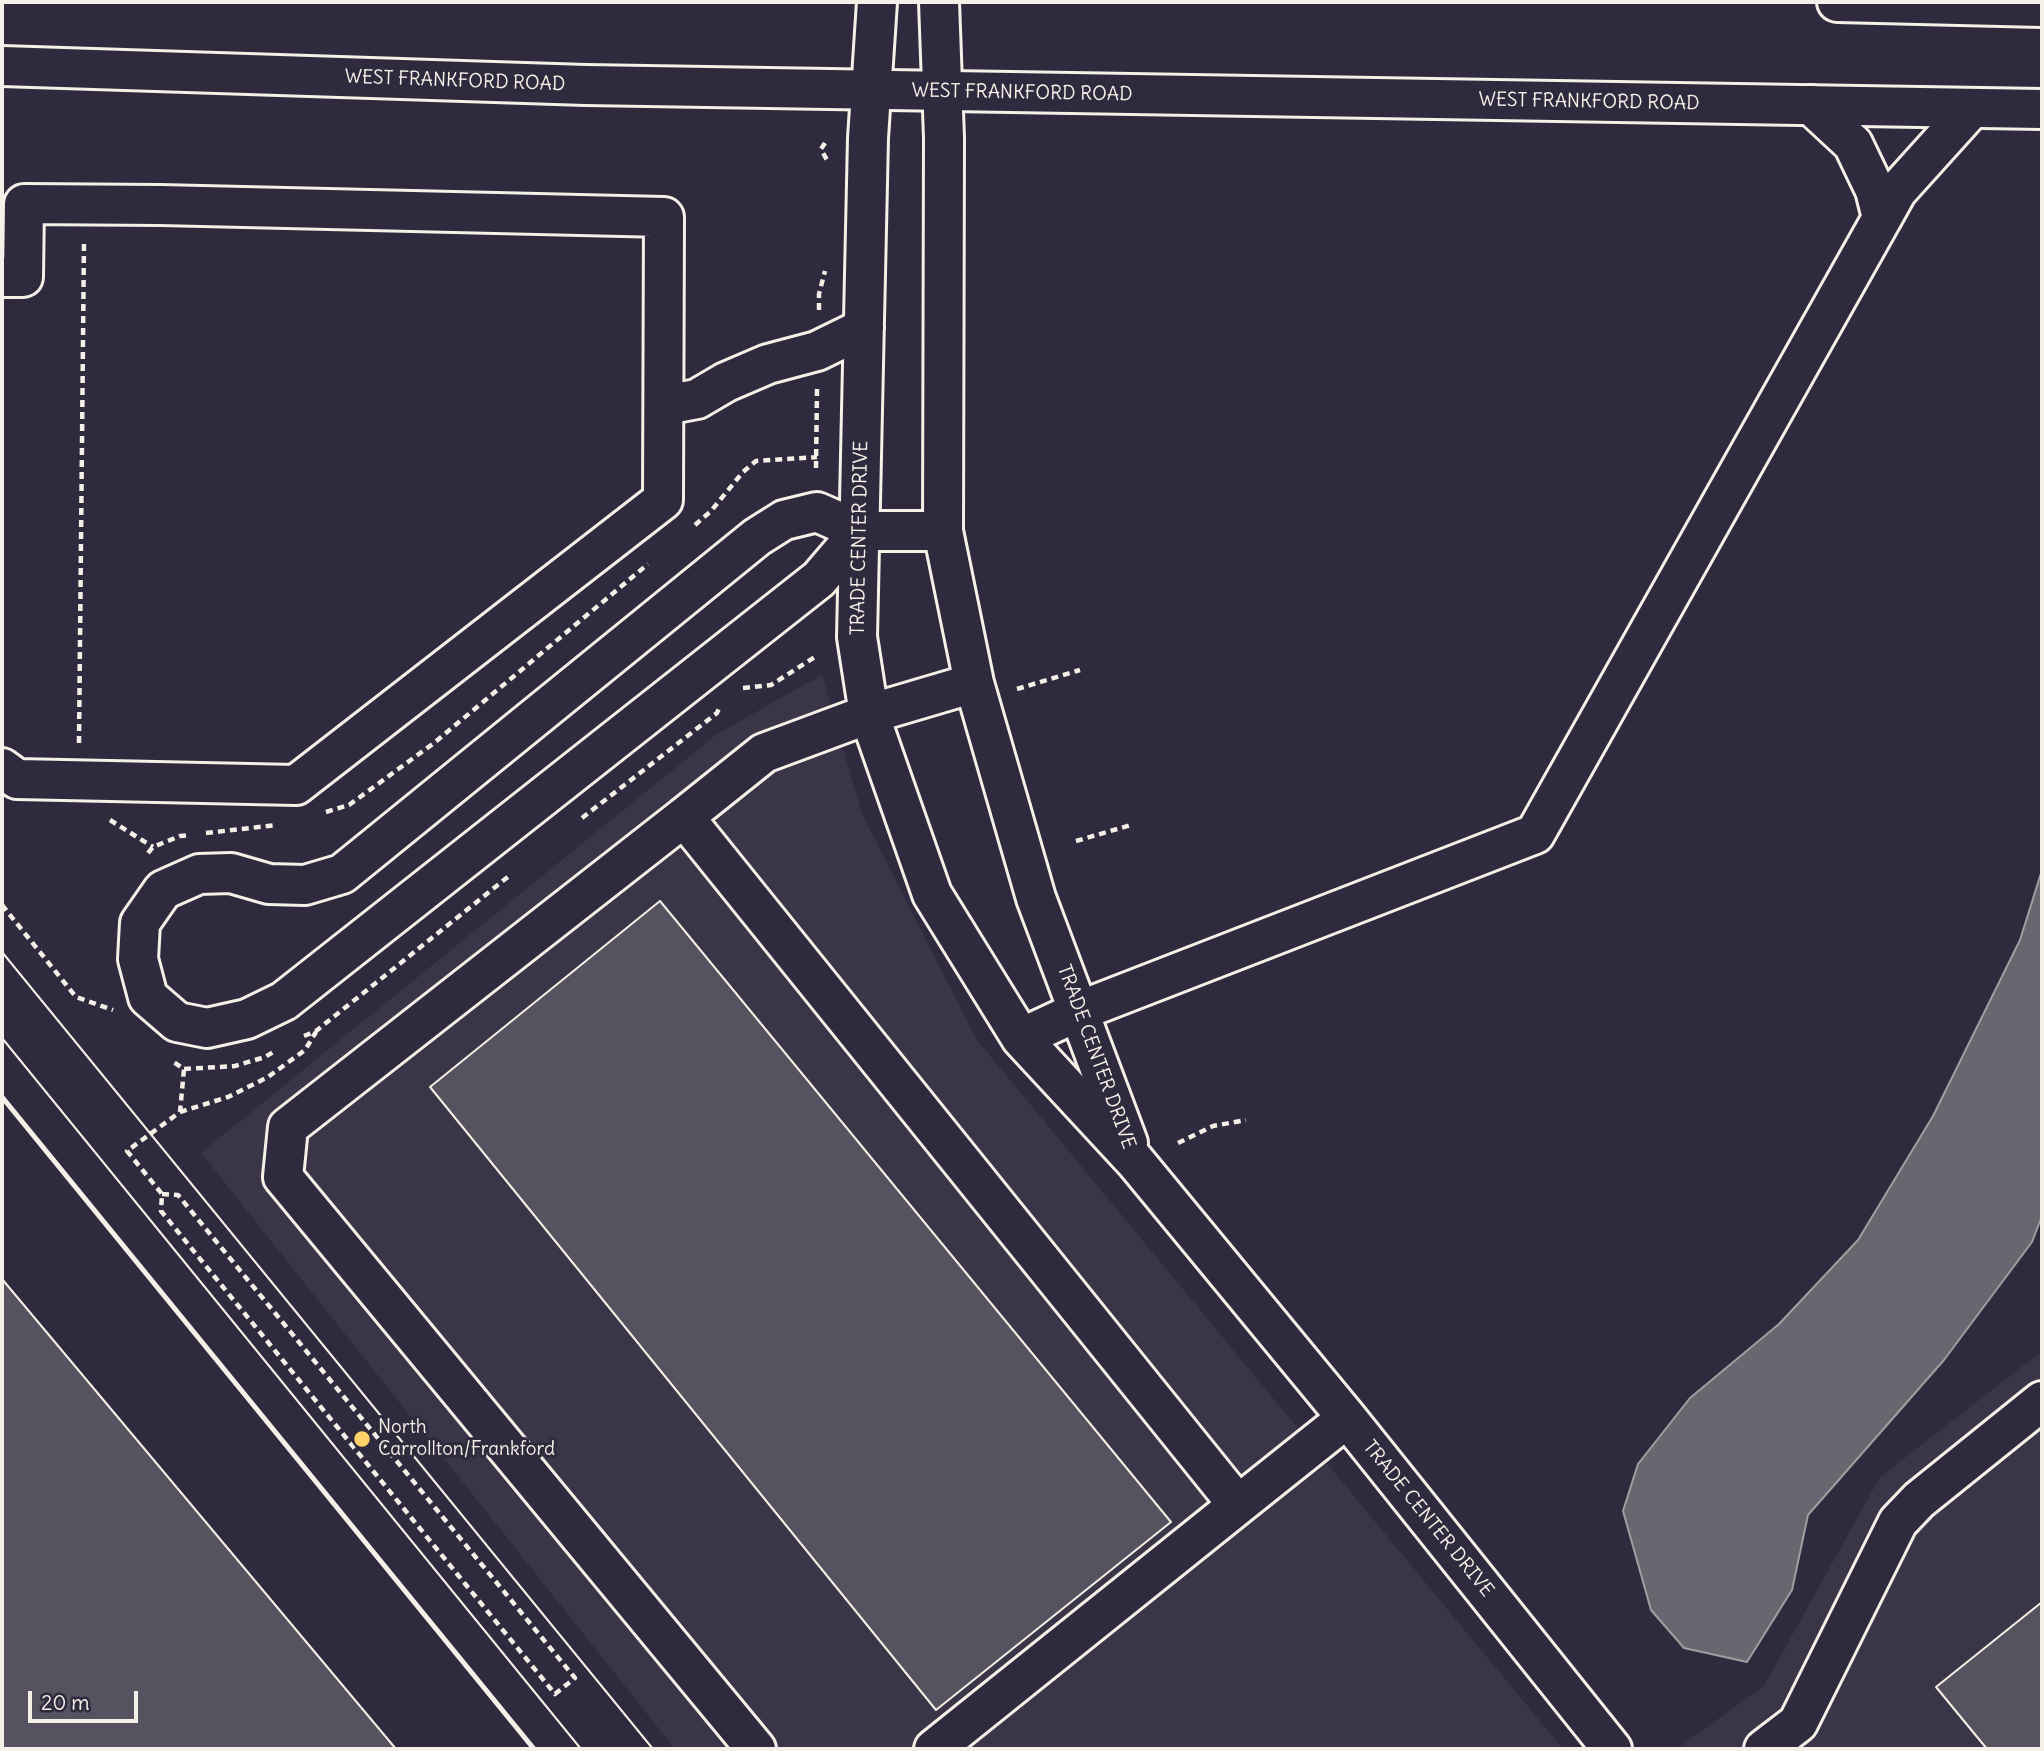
<!DOCTYPE html>
<html>
<head>
<meta charset="utf-8">
<style>
	body { margin:0 }
	#map { position:relative; width:2044px; height:1751px; overflow:hidden; background:#2f2a3d; font-family:Delius,sans-serif }
	canvas { display:block }
	.frame { position:absolute; inset:0; border:4px solid #f4f1e8; pointer-events:none }
	.scale { position:absolute; left:28px; top:1691px; width:110px; height:32px; box-sizing:border-box; border:4px solid #f4f1e8; border-top:0; padding-left:9px; font-size:21px; line-height:24px; white-space:nowrap; color:#f4f1e8; -webkit-text-stroke:5px #2f2a3d; paint-order:stroke }
</style>
</head>
<body>
<div id="map">
<canvas width="2044" height="1751"></canvas>
<div class="frame"></div>
<div class="scale">20 m</div>
</div>
<script>
const g = document.querySelector('canvas').getContext('2d');
g.lineJoin = 'round';
function fillPath(path, color) {
  g.fillStyle = color;
  g.fill(path, 'evenodd');
}
function toPath(rows) {
  const path = new Path2D();
  for (const r of rows) {
    path.moveTo(r[0], r[1]);
    for (let i = 2; i < r.length; i += 2) path.lineTo(r[i], r[i + 1]);
  }
  return path;
}
function stroke(path, color, width, dash) {
  g.strokeStyle = color;
  g.lineWidth = width;
  g.lineCap = dash ? 'butt' : 'round';
  g.setLineDash(dash || []);
  g.stroke(path);
}
function drawText(font, color, halo, rows, align = 'center') {
  g.font = font + ' Delius,sans-serif';
  g.lineWidth = 6;
  g.setLineDash([]);
  g.textBaseline = 'middle';
  g.strokeStyle = halo;
  g.fillStyle = color;
  for (const [text, x, y, turn = 0] of rows) {
    g.save();
    g.translate(x, y);
    g.rotate((+turn || 0) * Math.PI / 180);
    g.textAlign = isNaN(turn) ? turn : align;
    if (halo) g.strokeText(text, 0, 0);
    g.fillText(text, 0, 0);
    g.restore();
  }
}
fillPath(toPath([
	[822,675,862,814,977,1040,1563,1749,675,1749,201,1153,717,734],
	[2042,1351,2042,1749,1676,1749,1764,1686,1880,1477]
]), '#3b3647');
const water = toPath([
	[2042,870,2042,1216,2032,1242,1944,1360,1808,1515,1792,1590,1747,1662,1684,1648,1651,1610,1623,1511,1638,1464,1690,1398,1779,1324,1858,1240,1933,1116,2020,940,2042,870]
]);
fillPath(water, '#6a6670');
stroke(water, '#a19ea0', 2);
const building = toPath([
	[660,901,1171,1522,936,1710,430,1087,660,901],
	[2,1279,396,1749,2,1749,2,1279],
	[2042,1602,2042,1749,1987,1749,1936,1687,2042,1602]
]);
fillPath(building, '#56525f');
stroke(building, '#f4f1e8', 2);
const minor = toPath([
	[877,2,868,138,857,637,869,714,932,894,1021,1038,1135,1161,1347,1418,1612,1749],
	[939,2,944,138,943,531,974,683,1036,898,1128,1143],
	[1811,105,1853,144,1875,190,1882,218,1897,191,1971,109],
	[2,277,23,277,24,204,160,205,664,217,663,500,296,785,17,779,2,768],
	[665,405,697,399,726,382,768,364,817,351,864,328],
	[860,531,819,579,284,1001,247,1019,207,1028,177,1022,148,997,138,959,140,923,163,890,199,874,231,873,269,884,305,885,342,874,757,537,784,520,817,512,860,531,943,531],
	[974,683,869,714,764,753,684,817,1238,1505,1347,1418],
	[684,817,288,1127,283,1177,756,1749],
	[1021,1038,1079,1011,1535,834,1882,218],
	[934,1749,1238,1505],
	[1764,1749,1798,1723,1898,1522,1919,1500,2042,1401]
]);
const major = toPath([
	[1837,2,2042,7],
	[2,66,586,85,2042,109]
]);
stroke(minor, '#f4f1e8', 44);
stroke(major, '#f4f1e8', 44);
stroke(toPath([
	[825,143,821,149,828,162],
	[819,310,819,294,825,271],
	[816,468,817,389],
	[695,525,711,511,743,472,756,461,817,457],
	[743,688,771,685,818,655],
	[1017,689,1080,670],
	[79,743,84,241],
	[326,812,349,805,434,743,648,564],
	[582,818,717,713,719,708],
	[110,820,153,847],
	[206,833,277,825],
	[1076,841,1131,825],
	[148,853,153,847,180,836,190,835],
	[2,905,76,997,113,1010],
	[304,1036,316,1031,509,876],
	[184,1069,235,1066,265,1057,275,1051],
	[180,1112,228,1097,268,1077,305,1050,316,1032],
	[1178,1143,1213,1126,1246,1120],
	[162,1194,178,1195,575,1678,555,1694,161,1211,162,1194,127,1151,180,1112,184,1069,172,1061]
]), '#f4f1e8', 4.5, [7, 5]);
stroke(minor, '#2f2a3d', 38);
stroke(major, '#2f2a3d', 38);
stroke(toPath([
	[2,952,653,1749],
	[2,1038,581,1749]
]), '#f4f1e8', 2);
stroke(toPath([
	[2,1097,534,1749]
]), '#f4f1e8', 5);
for (const [x, y, r, color] of [
	[362,1439,9,"#ffd166"]
]) {
  const dot = new Path2D();
  dot.arc(x, y, r, 0, 2 * Math.PI);
  g.fillStyle = color;
  g.fill(dot);
  stroke(dot, '#2f2a3d', 2.5);
}
drawText('19px', '#f4f1e8', '#2f2a3d', [
	["WEST FRANKFORD ROAD",455,81,2],
	["WEST FRANKFORD ROAD",1022,93,1],
	["WEST FRANKFORD ROAD",1589,102,1],
	["TRADE CENTER DRIVE",860,538,-89],
	["TRADE CENTER DRIVE",1096,1057,70],
	["TRADE CENTER DRIVE",1428,1519,51]
]);
drawText('19px', '#f4f1e8', '#2f2a3d', [
	["North",378,1428],
	["Carrollton/Frankford",378,1450]
], 'left');
</script>
</body>
</html>
